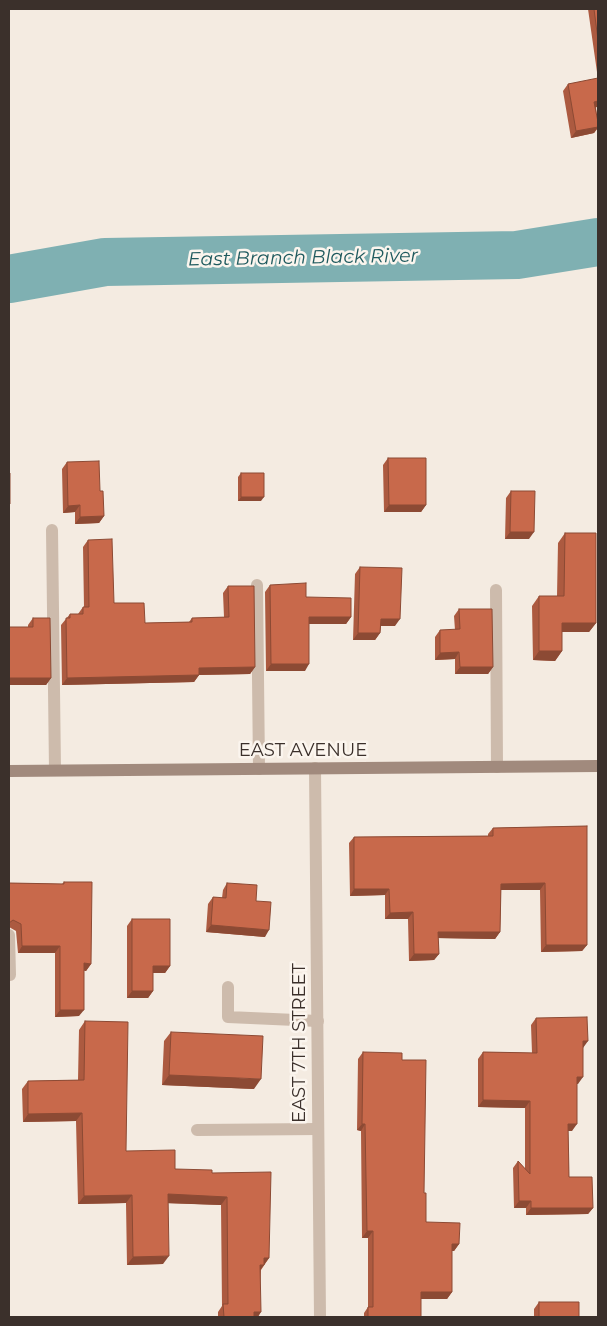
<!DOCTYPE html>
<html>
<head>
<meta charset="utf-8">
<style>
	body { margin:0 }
	#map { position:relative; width:607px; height:1326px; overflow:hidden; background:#f4ebe1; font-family:Montserrat,sans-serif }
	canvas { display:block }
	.frame { position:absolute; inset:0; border:10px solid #3b302b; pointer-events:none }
</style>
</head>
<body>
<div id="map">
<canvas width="607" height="1326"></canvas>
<div class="frame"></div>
</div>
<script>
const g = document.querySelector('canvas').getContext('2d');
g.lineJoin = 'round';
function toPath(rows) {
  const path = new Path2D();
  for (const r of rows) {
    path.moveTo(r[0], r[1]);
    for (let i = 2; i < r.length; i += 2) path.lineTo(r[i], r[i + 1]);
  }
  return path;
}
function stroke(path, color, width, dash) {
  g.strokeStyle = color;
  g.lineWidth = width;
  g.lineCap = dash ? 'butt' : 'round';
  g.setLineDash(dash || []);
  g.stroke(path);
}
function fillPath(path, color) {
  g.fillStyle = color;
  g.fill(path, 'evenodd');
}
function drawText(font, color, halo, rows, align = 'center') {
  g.font = font + ' Montserrat,sans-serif';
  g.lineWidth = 5;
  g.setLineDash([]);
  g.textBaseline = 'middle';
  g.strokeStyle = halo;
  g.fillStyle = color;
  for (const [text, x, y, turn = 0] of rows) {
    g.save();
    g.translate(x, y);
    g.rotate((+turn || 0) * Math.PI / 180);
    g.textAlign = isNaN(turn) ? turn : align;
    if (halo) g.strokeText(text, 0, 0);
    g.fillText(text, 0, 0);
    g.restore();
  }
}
stroke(toPath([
	[9,279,105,262,517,255,598,242]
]), '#7fb0b2', 48);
stroke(toPath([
	[52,530,55,770],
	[257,585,259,769],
	[496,590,497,767],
	[9,935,10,975],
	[228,987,228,1017,318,1021],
	[197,1130,318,1129]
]), '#cdbbac', 12);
stroke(toPath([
	[315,768,320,1317]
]), '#cdbbac', 12);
stroke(toPath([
	[9,771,598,766]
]), '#a18a7d', 12);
fillPath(toPath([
	[588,9,598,9,598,107,596,107,598,128,594,133,571,138,563,91,568,84,598,79],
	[388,458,426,505,421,512,384,512,383,465],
	[67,462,100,491,104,516,99,523,75,524,75,512,63,513,62,469],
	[241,473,261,501,238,501,238,477],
	[511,491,529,539,505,539,506,498],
	[565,533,596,623,589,632,562,632,562,651,555,661,533,660,532,606,539,596,557,596,558,543],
	[88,540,114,603,145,623,189,622,192,618,224,617,223,593,228,586,255,667,250,674,199,675,194,682,62,685,61,625,70,614,78,614,83,607,84,607,83,547],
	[360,567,395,626,381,626,380,633,375,640,353,640,355,574],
	[270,585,306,597,351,617,346,624,309,624,305,671,266,671,265,592],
	[459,609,493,667,488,674,455,674,455,659,435,660,435,637,440,630,455,630,454,616],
	[33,618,51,678,46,685,28,627,28,625],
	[587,826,587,945,582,951,541,952,540,890,501,890,500,932,495,939,438,938,439,954,434,960,409,961,408,919,385,919,385,895,350,896,349,843,354,837,488,836,488,834,493,828],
	[64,882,91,964,86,971,84,970,79,1016,55,1017,55,953,18,953,16,931,9,927,9,883,62,884],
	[227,883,256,901,265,937,206,932,208,904,213,897,222,898,223,890],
	[132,919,170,966,165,973,153,973,153,991,148,998,127,998,127,926],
	[536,1018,583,1048,578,1084,577,1084,572,1131,568,1131,569,1177,593,1208,588,1214,526,1215,526,1208,514,1208,513,1168,518,1161,525,1169,525,1108,478,1107,478,1059,483,1052,532,1053,531,1025],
	[85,1021,126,1151,175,1169,212,1173,269,1258,261,1270,258,1317,218,1317,218,1312,222,1306,221,1205,168,1203,163,1264,127,1265,126,1203,78,1204,76,1121,23,1122,22,1089,28,1081,78,1080,79,1030],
	[171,1032,254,1089,162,1085,164,1041],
	[363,1052,402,1060,424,1193,426,1222,459,1244,454,1251,452,1251,452,1292,447,1299,421,1299,421,1317,364,1317,364,1313,368,1307,368,1238,362,1238,361,1131,357,1130,358,1059],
	[539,1302,579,1317,534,1317,534,1309]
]), '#ac5a40');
fillPath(toPath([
	[598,101,598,107,590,108,594,102],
	[598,127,594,133,571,138,576,131],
	[241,497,264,497,261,501,238,501],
	[80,505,75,512,63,513,68,506],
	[389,505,426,505,421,512,384,512],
	[104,516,99,523,75,524,80,517],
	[510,532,534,532,529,539,505,539],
	[309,617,351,617,346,624,304,624],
	[381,619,400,619,395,626,376,626],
	[562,623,596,623,589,632,555,632],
	[358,633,380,633,375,640,353,640],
	[539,651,562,651,555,661,533,660],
	[459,652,455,659,435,660,440,653],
	[271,664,309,664,305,671,266,671],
	[255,667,250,674,194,675,199,668],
	[460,667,493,667,488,674,455,674],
	[199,675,194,682,62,685,67,678],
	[9,678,51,678,46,685,9,685],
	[545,883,540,890,496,890,501,884],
	[354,889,389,889,385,895,350,896],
	[413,912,408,919,385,919,390,913],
	[211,925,269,930,265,937,206,932],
	[438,932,500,932,495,939,434,938],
	[546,945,587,945,582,951,541,952],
	[22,946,60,946,55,953,18,953],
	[414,954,439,954,434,960,409,961],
	[84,963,91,964,86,971,79,970],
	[153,966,170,966,165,973,148,973],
	[132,991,153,991,148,998,127,998],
	[60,1010,84,1010,79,1016,55,1017],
	[583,1041,588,1041,583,1048],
	[169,1075,261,1079,254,1089,162,1085],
	[577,1077,583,1077,578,1084,572,1084],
	[483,1100,530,1101,525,1108,478,1107],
	[82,1113,76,1121,23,1122,28,1114],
	[362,1124,365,1124,361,1131,357,1130],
	[568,1124,577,1124,572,1131,563,1131],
	[168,1194,227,1197,221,1205,162,1203],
	[132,1195,126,1203,78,1204,84,1196],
	[519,1201,531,1201,526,1208,514,1208],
	[531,1208,593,1208,588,1214,526,1215],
	[367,1231,373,1231,368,1238,362,1238],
	[452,1244,459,1244,454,1251,447,1251],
	[169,1256,163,1264,127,1265,133,1257],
	[264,1258,269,1258,258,1273,255,1273],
	[421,1292,452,1292,447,1299,416,1299],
	[254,1312,261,1312,258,1317,251,1317]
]), '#8c4a34');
const building = toPath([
	[594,9,598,9,598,40,594,9],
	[598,78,598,101,594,102,598,122,598,127,576,131,568,84,598,78],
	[388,458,426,458,426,505,389,505,388,458],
	[99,461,100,491,103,491,104,516,80,517,80,505,68,506,67,462,99,461],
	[9,473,10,473,10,504,9,504,9,473],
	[241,473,264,473,264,497,241,497,241,473],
	[511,491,535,491,534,532,510,532,511,491],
	[565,533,596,533,596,623,562,623,562,651,539,651,539,596,564,596,565,533],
	[112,539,114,603,144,603,145,623,192,622,192,618,229,617,228,586,254,586,255,667,199,668,199,675,67,678,66,618,70,618,70,614,83,614,83,607,89,607,88,540,112,539],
	[360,567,402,568,400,619,381,619,380,633,358,633,360,567],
	[306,583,306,597,351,598,351,617,309,617,309,664,271,664,270,585,306,583],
	[459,609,492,609,493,667,460,667,459,652,440,653,440,630,460,629,459,609],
	[33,618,50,618,51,678,9,678,9,627,33,627,33,618],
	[587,826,587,945,546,945,545,883,501,884,500,932,438,932,439,954,414,954,413,912,390,913,389,889,354,889,354,837,493,836,493,828,587,826],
	[64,882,92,882,91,964,84,963,84,1010,60,1010,60,946,22,946,21,924,13,920,9,923,9,883,64,884,64,882],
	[227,883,257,885,256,901,271,902,269,930,211,925,213,897,226,898,227,883],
	[132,919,170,919,170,966,153,966,153,991,132,991,132,919],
	[587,1017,588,1041,583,1041,583,1077,577,1077,577,1124,568,1124,569,1177,592,1177,593,1208,531,1208,531,1201,519,1201,518,1161,530,1174,530,1101,483,1100,483,1052,537,1053,536,1018,587,1017],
	[85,1021,128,1022,126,1151,175,1150,175,1169,212,1170,212,1173,271,1172,269,1258,264,1258,264,1265,260,1265,261,1312,254,1312,254,1317,224,1317,223,1304,228,1304,227,1197,168,1194,169,1256,133,1257,132,1195,84,1196,82,1113,28,1114,28,1081,84,1080,85,1021],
	[171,1032,263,1036,261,1079,169,1075,171,1032],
	[363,1052,402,1053,402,1060,426,1060,424,1193,426,1193,426,1222,460,1223,459,1244,452,1244,452,1292,421,1292,421,1317,368,1317,368,1307,373,1307,373,1231,367,1231,365,1124,362,1124,363,1052],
	[539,1302,579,1302,579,1317,539,1317,539,1302]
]);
fillPath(building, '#c8694b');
stroke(building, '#8c4a34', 1);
drawText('18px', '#3b302b', '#fbf5ee', [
	["EAST AVENUE",303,751],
	["EAST 7TH STREET",300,1043,-90]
]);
drawText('italic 19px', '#1f5a5e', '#fbf5ee', [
	["East Branch Black River",303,258,-1]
]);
</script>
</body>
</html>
